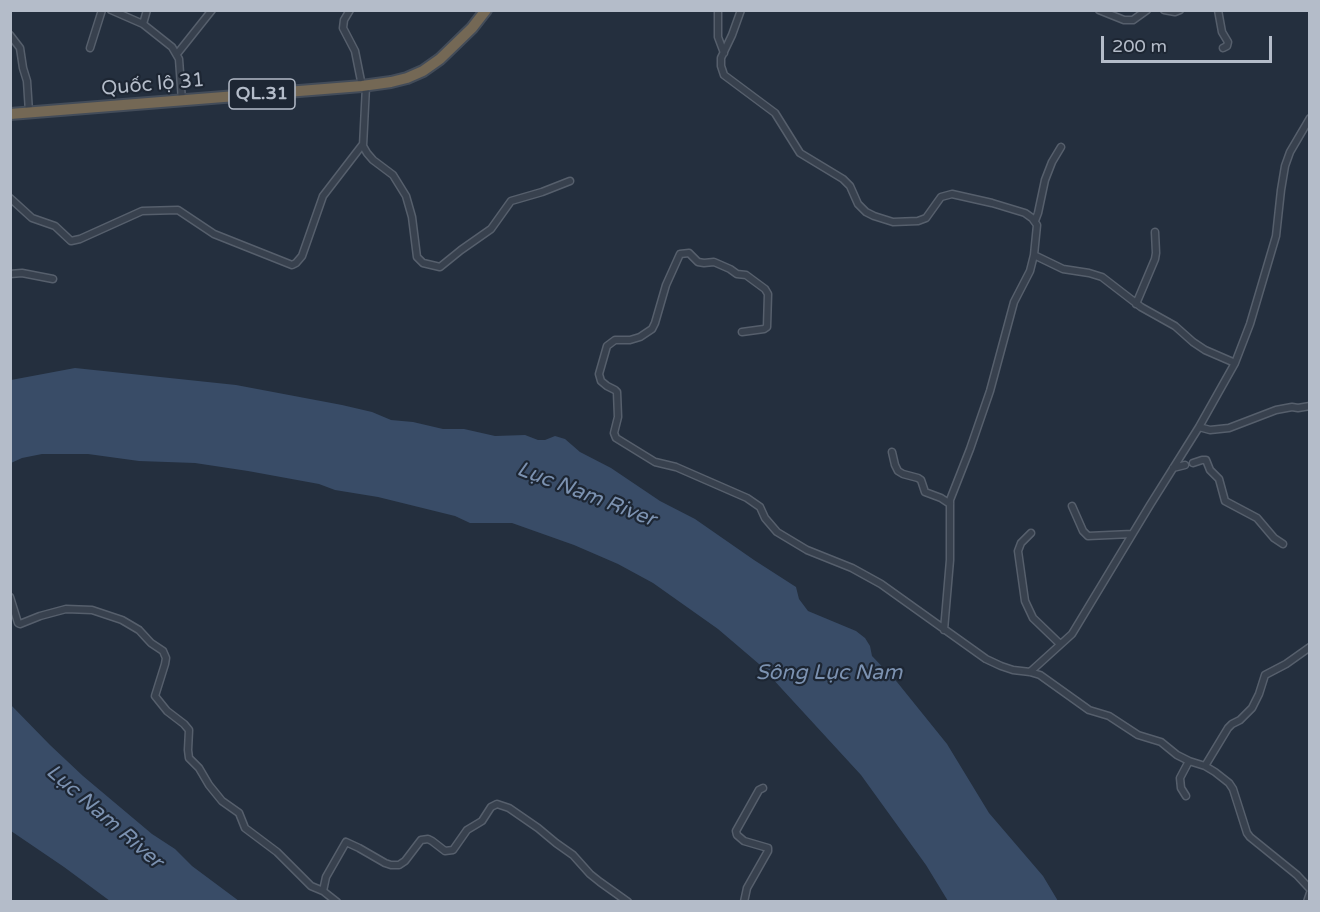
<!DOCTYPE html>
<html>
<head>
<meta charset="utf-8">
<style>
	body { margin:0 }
	#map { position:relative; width:1320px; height:912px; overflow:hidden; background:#242f3e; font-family:"Varela Round",sans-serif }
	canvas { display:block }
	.frame { position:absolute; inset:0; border:12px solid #b4bcc9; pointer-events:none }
	.scale { position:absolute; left:1101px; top:36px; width:171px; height:27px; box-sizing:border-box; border:3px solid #b4bcc9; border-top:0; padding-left:8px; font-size:18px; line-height:21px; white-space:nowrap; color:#b4bcc9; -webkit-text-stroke:4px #1d2633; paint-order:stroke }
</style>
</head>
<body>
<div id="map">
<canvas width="1320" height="912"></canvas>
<div class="frame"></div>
<div class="scale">200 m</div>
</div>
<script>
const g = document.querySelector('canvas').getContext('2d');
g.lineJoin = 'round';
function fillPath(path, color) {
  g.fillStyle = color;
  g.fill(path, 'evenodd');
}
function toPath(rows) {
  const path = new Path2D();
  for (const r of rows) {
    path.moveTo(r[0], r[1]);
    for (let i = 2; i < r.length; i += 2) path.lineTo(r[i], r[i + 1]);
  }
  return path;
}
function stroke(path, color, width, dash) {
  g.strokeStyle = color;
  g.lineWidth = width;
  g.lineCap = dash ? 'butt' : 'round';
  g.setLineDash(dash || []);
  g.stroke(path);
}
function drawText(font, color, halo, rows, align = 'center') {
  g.font = font + ' "Varela Round",sans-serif';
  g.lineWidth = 4.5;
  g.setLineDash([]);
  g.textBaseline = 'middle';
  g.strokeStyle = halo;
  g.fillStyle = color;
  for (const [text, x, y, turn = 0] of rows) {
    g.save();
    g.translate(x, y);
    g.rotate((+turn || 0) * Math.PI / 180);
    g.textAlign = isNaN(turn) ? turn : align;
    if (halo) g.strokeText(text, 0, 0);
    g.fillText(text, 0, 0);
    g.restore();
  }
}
fillPath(toPath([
	[75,368,236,385,342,405,372,412,391,420,413,422,443,429,464,429,495,436,525,435,538,440,545,440,555,436,565,439,580,452,611,468,660,501,695,519,754,560,796,587,799,599,808,611,856,631,865,638,870,646,872,656,897,682,947,744,989,813,1043,876,1058,901,948,901,926,865,861,775,759,664,718,629,653,583,618,564,574,545,512,523,470,523,455,516,378,497,335,490,319,484,248,471,195,463,139,461,88,454,42,454,22,458,11,463,11,380],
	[10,704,50,745,83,776,152,834,175,849,192,866,239,901,110,901,64,867,11,831]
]), '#394c67');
const street = toPath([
	[111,10,143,24,172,47,179,59,182,101],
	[350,10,344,20,343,28,355,51,362,86],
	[718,10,718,37,724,53],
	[741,10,732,35,721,58,721,66,724,75,775,113,800,153,843,179,850,186,858,204,866,212,874,216,893,222,918,221,926,218,941,197,952,194,992,203,1025,213,1032,218,1037,225,1034,255,1030,271,1014,302,990,391,970,449,950,500,950,560,944,630],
	[1099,10,1124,20,1133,20,1147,10],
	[1164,10,1175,12,1180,10],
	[1218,10,1222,32,1228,42,1227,46,1223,48],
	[143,24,147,10],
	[10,35,20,48,23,68,27,81,29,112],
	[90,48,102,10],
	[177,54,212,10],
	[366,86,363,146,367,153,373,160,393,175,406,196,412,217,417,257,423,263,440,267,461,250,491,229,511,201,542,192,570,181],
	[10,198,32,218,55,226,71,241,80,239,142,211,178,210,214,234,292,265,296,263,302,256,323,196,363,144],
	[1035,221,1038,213,1045,180,1052,162,1061,147],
	[1034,255,1063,269,1089,273,1102,277,1141,307,1175,326,1193,342,1205,350,1235,363],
	[10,274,22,273,53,279],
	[1136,304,1155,259,1156,253,1155,232],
	[742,332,764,329,767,327,768,294,765,289,746,275,737,274,730,269,714,262,704,263,698,262,689,253,680,254,666,285,655,323,652,329,640,337,630,340,615,340,607,346,599,374,601,381,607,386,615,390,617,392,618,417,614,433,616,438,655,462,676,467,747,498,760,507,765,518,777,532,807,550,852,568,881,584,986,659,1001,666,1013,670,1030,672,1040,675,1089,710,1109,716,1138,735,1161,742,1177,755,1189,761,1205,766,1215,772,1229,783,1233,789,1247,833,1250,837,1297,875,1310,889],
	[1199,427,1210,430,1229,428,1276,410,1292,407,1298,408,1310,406],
	[892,452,895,465,898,471,903,474,918,478,921,480,925,492,941,498,950,504],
	[1193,463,1202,460,1206,460,1210,470,1219,479,1225,501,1257,518,1274,538,1283,544],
	[1173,468,1185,465],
	[1072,506,1083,531,1088,536,1132,534],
	[1031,533,1021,543,1018,551,1025,601,1033,618,1060,644],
	[10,597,18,623,20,624,40,616,66,609,92,610,122,620,139,630,151,643,163,651,166,658,165,664,155,696,167,711,184,724,189,730,188,750,189,758,199,768,209,785,222,801,239,813,245,828,277,852,311,886,323,891,337,902],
	[1030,672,1072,634,1150,505,1199,427,1235,363,1250,324,1276,236,1281,190,1285,166,1290,152,1310,118],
	[1205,766,1228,728,1232,724,1240,720,1252,708,1259,694,1265,675,1286,664,1310,647],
	[1186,796,1181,788,1180,778,1189,761],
	[323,891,326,877,346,842,359,848,385,863,391,865,399,865,405,861,421,840,428,839,432,841,445,851,453,850,467,830,482,821,491,807,497,804,509,808,538,828,556,843,573,855,590,874,600,882,628,902],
	[744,902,747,888,768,851,768,848,744,841,737,835,736,831,759,790,763,788],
	[1307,902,1310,893]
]);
const highway = toPath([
	[10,114,362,86,391,82,407,78,423,71,440,59,472,28,486,10]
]);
stroke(street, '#565f6c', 9);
stroke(highway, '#434c59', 14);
stroke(street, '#38414e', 6);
stroke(highway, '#746855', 10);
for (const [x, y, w] of [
	[262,94,66]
]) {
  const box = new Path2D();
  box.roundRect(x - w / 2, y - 15, w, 30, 4.5);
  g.fillStyle = '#1d2633';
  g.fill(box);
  stroke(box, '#b4bcc9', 1.5);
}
drawText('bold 18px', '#b4bcc9', null, [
	["QL.31",262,94]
]);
drawText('20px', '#b4bcc9', '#1d2633', [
	["Quốc lộ 31",153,85,-5]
]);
drawText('italic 21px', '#7c92b1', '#1d2633', [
	["Lục Nam River",586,495,21],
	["Sông Lục Nam",829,673],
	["Lục Nam River",104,817,41]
]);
</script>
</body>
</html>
